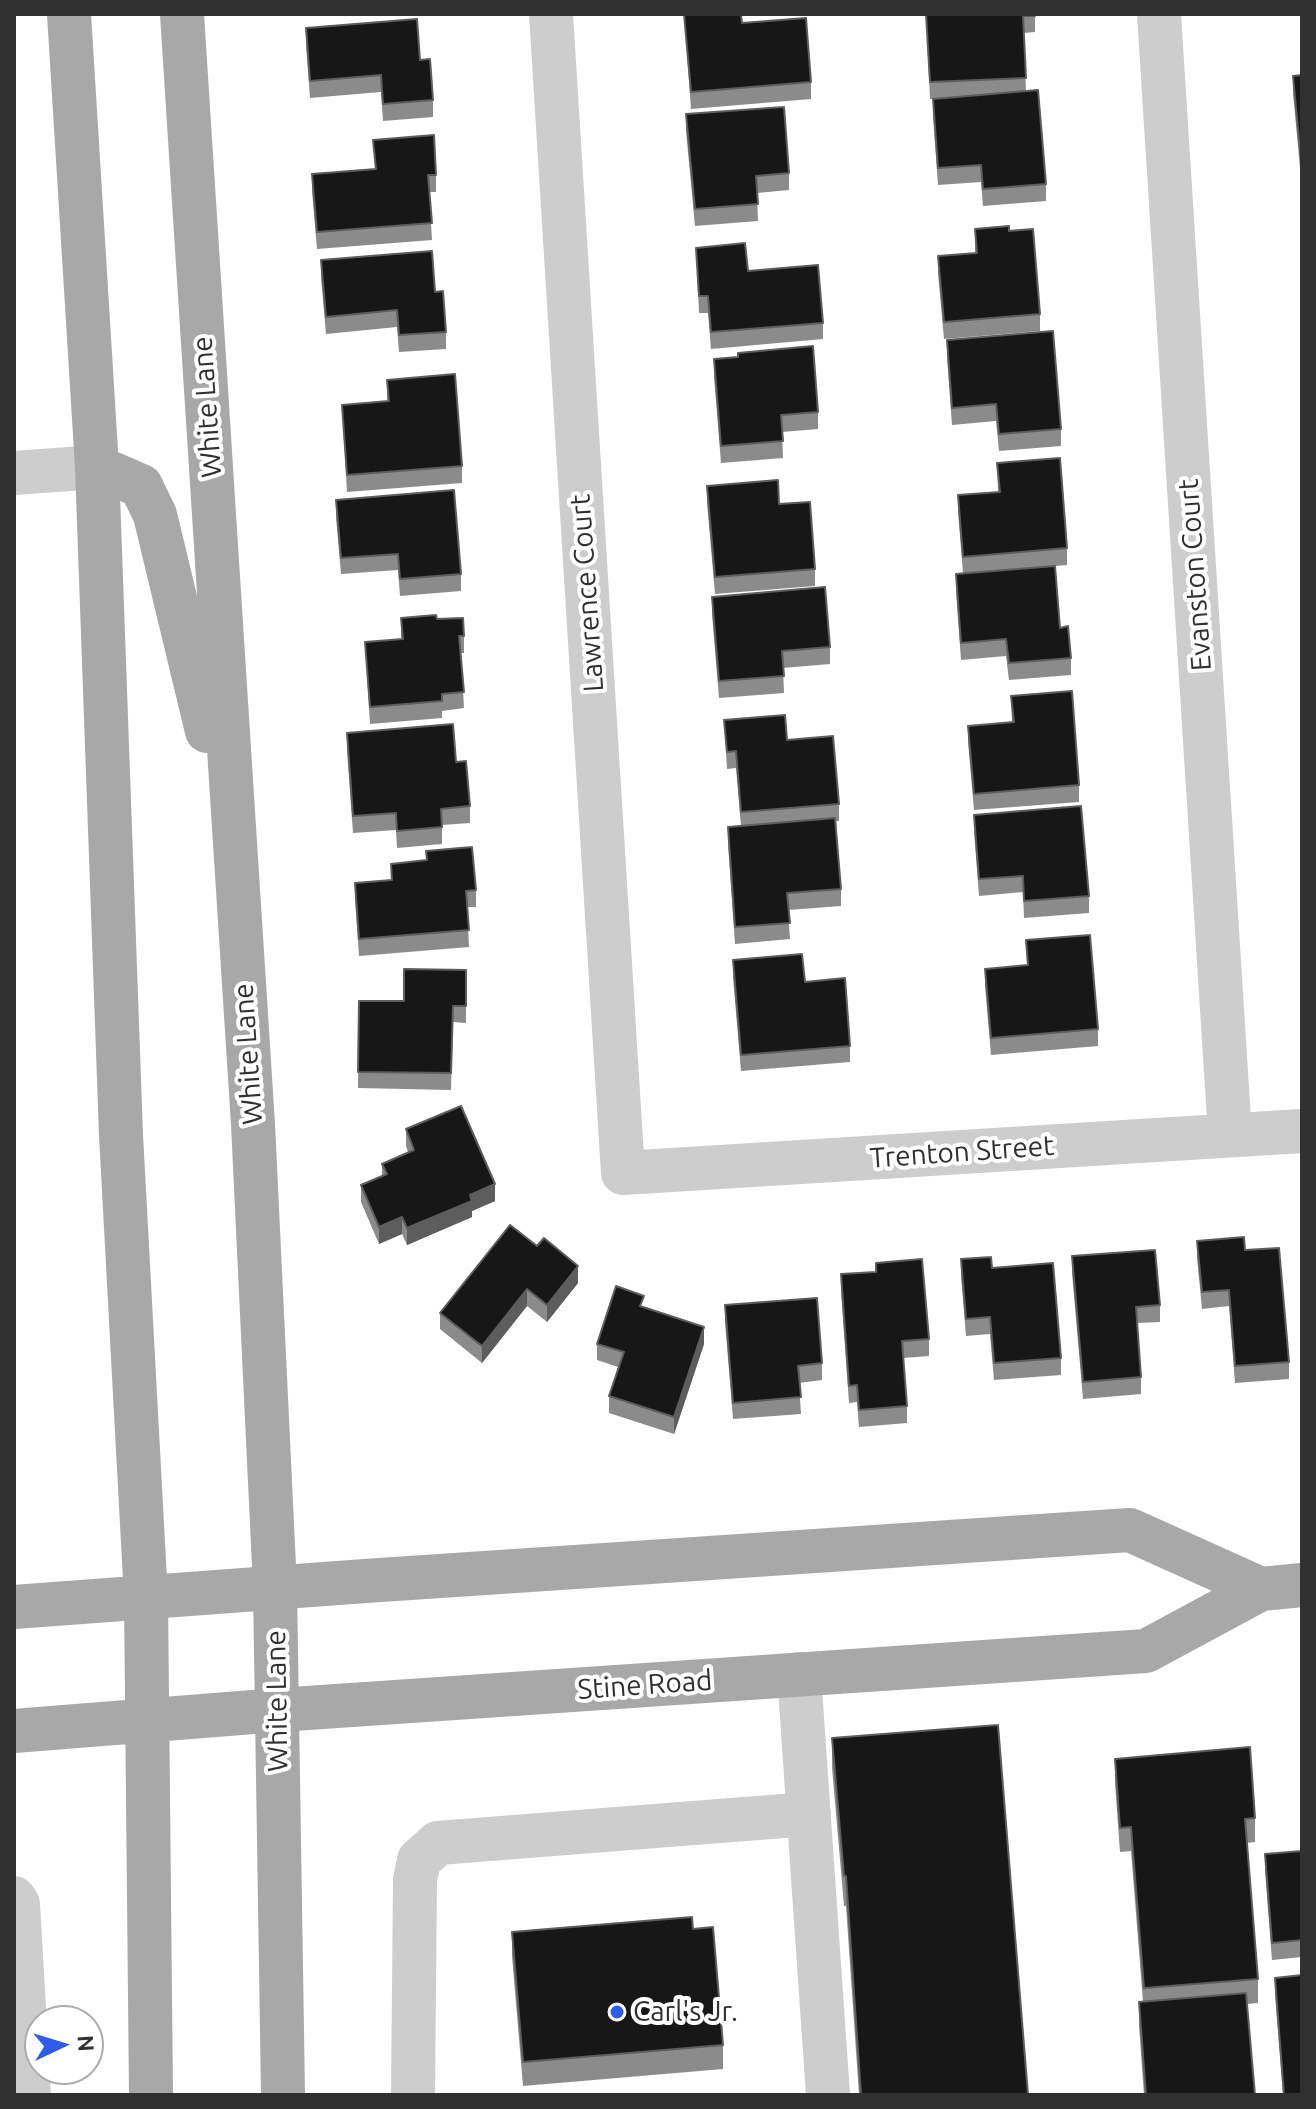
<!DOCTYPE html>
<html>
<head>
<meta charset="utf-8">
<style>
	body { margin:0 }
	#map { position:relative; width:1316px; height:2109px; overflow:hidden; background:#fff; font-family:Ubuntu,sans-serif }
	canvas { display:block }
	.frame { position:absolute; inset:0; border:16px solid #303030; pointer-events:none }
	.north { position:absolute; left:24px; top:2005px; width:80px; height:80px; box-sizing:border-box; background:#fff; border:2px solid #acacac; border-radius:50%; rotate:86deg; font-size:22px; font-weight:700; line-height:32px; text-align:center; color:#303030 }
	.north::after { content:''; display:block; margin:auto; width:28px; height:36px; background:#2e5bea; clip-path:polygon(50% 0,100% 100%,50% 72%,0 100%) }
</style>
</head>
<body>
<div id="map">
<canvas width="1316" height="2109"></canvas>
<div class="frame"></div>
<div class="north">N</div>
</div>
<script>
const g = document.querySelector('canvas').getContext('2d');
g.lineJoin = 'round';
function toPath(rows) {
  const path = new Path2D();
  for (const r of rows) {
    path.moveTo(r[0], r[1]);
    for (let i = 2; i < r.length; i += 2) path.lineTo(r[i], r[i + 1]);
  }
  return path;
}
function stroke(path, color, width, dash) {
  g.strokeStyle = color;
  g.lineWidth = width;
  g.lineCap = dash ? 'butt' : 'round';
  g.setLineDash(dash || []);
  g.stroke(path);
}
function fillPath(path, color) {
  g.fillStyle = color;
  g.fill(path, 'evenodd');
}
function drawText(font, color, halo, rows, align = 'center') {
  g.font = font + ' Ubuntu,sans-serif';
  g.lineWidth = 8;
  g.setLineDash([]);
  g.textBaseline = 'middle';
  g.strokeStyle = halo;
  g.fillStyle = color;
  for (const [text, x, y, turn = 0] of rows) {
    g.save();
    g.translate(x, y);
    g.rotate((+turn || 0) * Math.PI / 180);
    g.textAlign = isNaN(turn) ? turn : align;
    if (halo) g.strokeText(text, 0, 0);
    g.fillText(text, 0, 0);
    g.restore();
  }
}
stroke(toPath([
	[551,14,623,1173,1302,1131],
	[1159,14,1230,1135],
	[14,473,97,467],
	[799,1674,828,2095],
	[14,1898,18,1904,29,2095],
	[413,2095,415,1880,419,1860,438,1843,809,1814]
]), '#cdcdcd', 44);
stroke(toPath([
	[69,14,97,467,121,1135,146,1598,151,2095],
	[182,14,253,1124,275,1587,283,2095],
	[97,467,141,486,155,515,207,731],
	[14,1607,365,1581,1130,1530,1261,1589],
	[14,1731,278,1710,1146,1651,1261,1589,1302,1585]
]), '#a8a8a8', 44);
fillPath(toPath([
	[684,14,741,14,742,23,811,82,811,99,691,109],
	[926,14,1035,16,1035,32,1024,33,1026,91,1046,184,1046,201,983,206,981,182,938,185,933,116,933,99,930,99],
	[306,28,420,60,433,100,433,117,383,121,381,92,310,98,306,45],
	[1302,75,1302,189,1293,93,1293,76],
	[686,114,789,173,789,190,757,193,758,221,695,226,686,131],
	[373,140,436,175,436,192,429,192,432,240,317,249,312,191,312,174,375,169],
	[975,229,1009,231,1040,314,1040,331,944,339,938,273,938,256,975,253],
	[696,248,748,271,823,323,823,339,711,349,708,313,699,313],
	[321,260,435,292,446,332,446,349,399,352,397,327,326,334,321,277],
	[947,340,1061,429,1061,446,999,451,996,421,952,425,947,357],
	[714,359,818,412,818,429,782,432,783,458,721,463,714,376],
	[387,380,462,466,462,483,347,492,342,405,387,401],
	[997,463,1067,548,1067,565,1055,566,1060,628,1071,658,1071,675,1009,680,1006,656,961,660,956,591,956,574,963,573,958,512,958,495,998,492],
	[707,486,779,504,815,569,815,586,715,594,707,503],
	[336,500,461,574,461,591,400,596,398,570,341,574,336,517],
	[712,597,830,647,830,664,783,668,784,693,719,698,712,614],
	[401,618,437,619,464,636,464,653,461,653,464,708,442,711,442,718,370,724,365,642,401,639],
	[1011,696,1079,785,1079,802,974,810,968,742,968,726,1012,722],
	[724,720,787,740,839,804,839,821,836,821,841,889,841,906,788,910,790,939,735,944,728,844,728,827,741,826,736,768,727,769],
	[347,733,456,762,470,806,470,823,442,825,442,844,397,848,396,830,353,833,347,750],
	[974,815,1089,896,1089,913,1024,918,1023,892,979,896,974,831],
	[426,851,476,890,476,907,467,907,469,947,359,956,355,900,355,883,391,880,391,864,426,861],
	[1026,940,1098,1029,1098,1046,991,1055,985,986,985,969,1027,965],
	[733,960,805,982,850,1046,850,1062,741,1071,733,977],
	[466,970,466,1023,453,1022,451,1090,358,1088,359,1001,404,1001],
	[406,1129,495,1201,472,1211,472,1217,407,1245,402,1234,379,1244,361,1202,361,1185,382,1177,382,1164,408,1152,406,1146],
	[510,1225,578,1283,547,1322,527,1306,482,1363,440,1329,440,1313],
	[1197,1241,1289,1362,1289,1379,1235,1383,1229,1306,1202,1309,1197,1258],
	[1072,1256,1160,1305,1160,1322,1137,1323,1141,1377,1141,1394,1083,1399,1072,1273],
	[961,1259,992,1268,1061,1358,1061,1375,994,1380,990,1334,966,1336,961,1276],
	[841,1274,929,1339,929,1356,903,1358,907,1406,907,1423,859,1427,857,1402,849,1403,841,1291],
	[725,1305,822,1363,822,1380,799,1383,801,1414,733,1419,725,1322],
	[644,1307,704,1344,674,1434,609,1413,609,1396,618,1367,597,1360,597,1344],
	[832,1738,1028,2095,859,2095,846,1906,844,1906,832,1768],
	[1115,1759,1255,1818,1255,1842,1247,1843,1258,1979,1258,2003,1247,2004,1255,2095,1144,2095,1139,2026,1139,2002,1143,2002,1131,1851,1120,1852,1115,1783],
	[1302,1851,1302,1957,1272,1960,1265,1871,1265,1854],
	[693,1929,723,2045,723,2069,523,2086,512,1956,512,1932],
	[1275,1978,1302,2095,1283,2095,1275,1995]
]), '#8b8b8b');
fillPath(toPath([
	[495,1184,495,1201,472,1211,472,1217,407,1245,407,1228,470,1195],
	[402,1217,402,1234,379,1244,379,1227],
	[578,1266,578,1283,547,1322,547,1305],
	[527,1289,527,1306,482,1363,482,1346],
	[704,1327,704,1344,674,1434,674,1417]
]), '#5d5d5d');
const building = toPath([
	[684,14,741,14,742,23,806,18,811,82,691,92,684,14],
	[926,14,1035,14,1035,16,1023,16,1026,78,930,82,926,14],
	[417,19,420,60,430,59,433,100,383,104,381,75,310,81,306,28,417,19],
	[1302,75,1302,172,1293,76,1302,75],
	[1038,90,1046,184,983,189,981,165,938,168,933,99,1038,90],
	[784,107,789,173,756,176,758,204,695,209,686,114,784,107],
	[434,135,436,175,428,175,432,223,317,232,312,174,376,169,373,140,434,135],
	[1009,226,1009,231,1033,229,1040,314,944,322,938,256,977,253,975,229,1009,226],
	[745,243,748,271,818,265,823,323,711,332,708,296,699,296,696,248,745,243],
	[432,251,435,292,443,291,446,332,399,335,397,310,326,317,321,260,432,251],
	[1053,331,1061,429,999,434,996,404,952,408,947,340,1053,331],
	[813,346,818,412,781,415,783,441,721,446,714,359,738,357,738,353,813,346],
	[455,374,462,466,347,475,342,405,389,401,387,380,455,374],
	[1060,458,1067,548,963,557,958,495,1000,492,997,463,1060,458],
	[778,480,779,504,810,502,815,569,715,577,707,486,778,480],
	[454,490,461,574,400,579,398,554,341,558,336,500,454,490],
	[1055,566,1060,628,1068,626,1071,658,1009,663,1006,639,961,643,956,574,1055,566],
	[825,587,830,647,782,651,784,676,719,681,712,597,825,587],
	[436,615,437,619,463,618,464,636,459,636,464,692,442,694,442,701,370,707,365,642,403,639,401,618,436,615],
	[1072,691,1079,785,974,794,968,726,1014,722,1011,696,1072,691],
	[785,715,787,740,833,736,839,804,741,812,736,751,727,752,724,720,785,715],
	[453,724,456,762,466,761,470,806,441,809,442,827,397,831,396,813,353,816,347,733,453,724],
	[1081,806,1089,896,1024,901,1023,876,979,879,974,815,1081,806],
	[835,818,841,889,787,893,790,923,735,927,728,827,835,818],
	[472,847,476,890,466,891,469,930,359,939,355,883,392,880,391,864,427,860,426,851,472,847],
	[1090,935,1098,1029,991,1038,985,969,1028,965,1026,940,1090,935],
	[802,954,805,982,845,978,850,1046,741,1055,733,960,802,954],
	[404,969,466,970,466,1006,453,1006,451,1073,358,1072,359,1001,404,1001,404,969],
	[461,1106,495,1184,470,1195,472,1201,407,1228,402,1217,379,1227,361,1185,387,1174,382,1164,414,1150,406,1129,461,1106],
	[510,1225,537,1246,544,1238,578,1266,547,1305,527,1289,482,1346,440,1313,510,1225],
	[1244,1237,1245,1250,1279,1248,1289,1362,1235,1366,1229,1290,1202,1292,1197,1241,1244,1237],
	[1155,1250,1160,1305,1136,1307,1141,1377,1083,1382,1072,1256,1155,1250],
	[991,1257,992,1268,1053,1263,1061,1358,994,1363,990,1317,966,1319,961,1259,991,1257],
	[922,1259,929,1339,902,1341,907,1406,859,1410,857,1385,849,1386,841,1274,876,1272,876,1263,922,1259],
	[616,1286,644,1296,640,1306,704,1327,674,1417,609,1396,624,1352,597,1344,616,1286],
	[817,1298,822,1363,798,1366,801,1397,733,1403,725,1305,817,1298],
	[998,1725,1028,2095,861,2095,846,1876,844,1876,832,1738,998,1725],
	[1250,1747,1255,1818,1245,1819,1258,1979,1144,1988,1131,1827,1120,1828,1115,1759,1250,1747],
	[1302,1851,1302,1940,1272,1943,1265,1854,1302,1851],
	[692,1917,693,1929,713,1927,723,2045,523,2062,512,1932,692,1917],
	[1302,1975,1302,2095,1284,2095,1275,1978,1302,1975],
	[1246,1993,1255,2095,1146,2095,1139,2002,1246,1993]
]);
fillPath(building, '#171717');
stroke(building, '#5d5d5d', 2);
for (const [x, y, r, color] of [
	[617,2012,8,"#2e5bea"]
]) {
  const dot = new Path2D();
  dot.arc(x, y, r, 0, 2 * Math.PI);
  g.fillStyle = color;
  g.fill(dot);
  stroke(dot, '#fff', 3);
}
drawText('28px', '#303030', '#fff', [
	["White Lane",207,407,-94],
	["Evanston Court",1195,575,-94],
	["Lawrence Court",587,593,-94],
	["White Lane",248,1054,-94],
	["Trenton Street",962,1152,-4],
	["Stine Road",645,1685,-4],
	["White Lane",277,1701,-91]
]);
drawText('28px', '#303030', '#fff', [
	["Carl's Jr.",633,2012]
], 'left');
</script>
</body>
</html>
